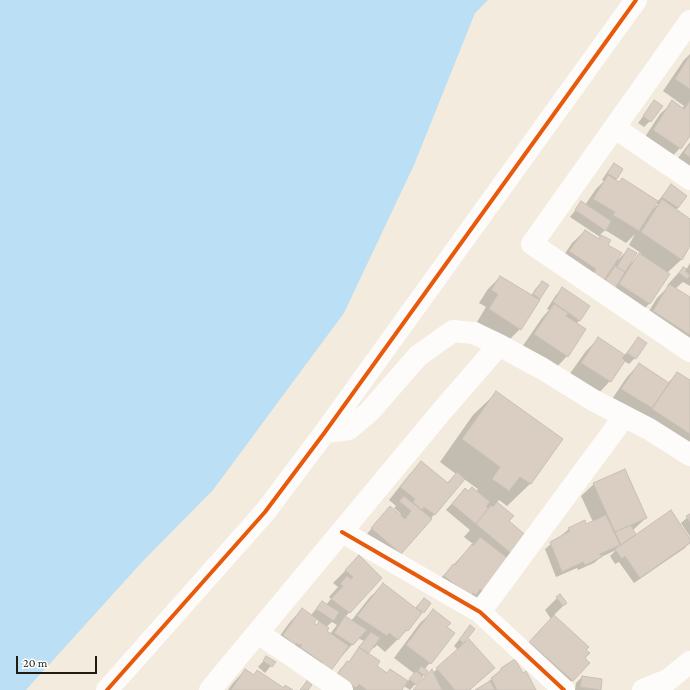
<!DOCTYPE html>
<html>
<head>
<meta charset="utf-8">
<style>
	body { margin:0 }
	#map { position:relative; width:690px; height:690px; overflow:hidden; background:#f3ecde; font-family:"Crimson Pro",serif }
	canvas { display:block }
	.scale { position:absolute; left:16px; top:656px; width:81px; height:18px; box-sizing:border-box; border:2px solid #1f1b11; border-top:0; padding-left:5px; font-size:12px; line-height:14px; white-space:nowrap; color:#1f1b11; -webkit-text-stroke:3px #fefefe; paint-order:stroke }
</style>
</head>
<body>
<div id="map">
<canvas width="690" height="690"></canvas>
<div class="scale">20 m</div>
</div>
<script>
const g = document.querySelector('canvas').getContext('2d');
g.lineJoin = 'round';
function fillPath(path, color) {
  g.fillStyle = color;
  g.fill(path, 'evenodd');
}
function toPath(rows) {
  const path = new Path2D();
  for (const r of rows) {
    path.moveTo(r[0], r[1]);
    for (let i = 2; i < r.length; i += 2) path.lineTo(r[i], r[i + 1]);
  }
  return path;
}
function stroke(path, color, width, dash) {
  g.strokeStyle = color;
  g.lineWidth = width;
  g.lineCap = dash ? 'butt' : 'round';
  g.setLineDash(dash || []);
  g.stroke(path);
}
fillPath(toPath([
	[0,0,488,0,475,13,414,165,344,313,213,490,143,561,26,690,0,690]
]), '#bbdff4');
fillPath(toPath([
	[690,54,690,135,680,148,668,161,641,143,660,114,673,102,682,108,684,106,663,91,684,60],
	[654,102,650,121,644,127,638,123],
	[690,142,690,178,672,166],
	[614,164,617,179,615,180,618,183,622,179,658,201,671,186,678,208,675,210,690,220,690,244,681,260,667,273,669,274,649,304,637,316,600,288,606,276,558,264,572,243,585,231,598,239,600,237,570,217,582,202,585,205,596,189,604,181,602,180,608,171],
	[656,203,658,204,653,209,652,209],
	[605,230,626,243,635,234,629,245,641,253,630,264,628,249,618,260,606,245,609,241,600,235],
	[690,263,690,286,683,282,675,289,690,299,690,341,641,324,657,298,668,287,667,286,671,281,683,268,686,270],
	[500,277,531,296,536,288,542,282,539,298,520,329,508,341,477,322,486,307,479,303,488,289],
	[562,289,580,320,576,324,567,356,555,369,522,347,542,318,549,310,547,309,556,295],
	[638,338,635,358,629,364,624,361,610,381,598,394,569,375,586,351,598,339,624,356],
	[639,364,668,383,677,373,690,381,690,441,682,449,610,402,627,377],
	[496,393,562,439,530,484,507,506,499,500,497,503,508,521,527,537,472,605,441,578,473,544,464,537,470,530,446,510,465,489,468,492,476,492,478,489,464,479,401,554,366,535,384,514,400,516,401,514,394,508,396,506,389,500,409,475,421,463,447,483,456,474,440,462,473,415],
	[594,484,646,518,633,530,636,536,690,540,690,542,685,548,634,583,619,562,615,564,610,556,616,550,601,557,594,563,578,570,577,568,556,577,545,549,569,529,585,522,586,525,593,522,581,496],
	[690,515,690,537,681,523],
	[359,557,381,578,345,617,351,621,370,597,383,585,414,609,424,599,430,603,407,630,385,652,377,645,374,648,372,647,367,654,375,666,386,674,407,682,415,674,394,658,420,623,433,611,446,627,454,633,424,670,424,675,410,690,404,686,401,690,344,690,332,681,341,668,348,663,364,641,358,638,317,684,271,648,290,622,302,609,311,615,322,602,326,605,331,599,329,597,338,587,333,583],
	[316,619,320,622,316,626,313,623],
	[332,622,337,625,330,634,326,631,326,627],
	[557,598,566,603,553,616,587,647,585,650,584,658,589,663,563,690,518,655,551,619,545,610],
	[470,626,473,629,461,646,493,668,470,690,414,690,458,650,454,646],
	[267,657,274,662,265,673,258,667],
	[502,669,535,690,477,690,485,685],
	[245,670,253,676,258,671,283,689,285,686,291,690,228,690,233,683],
	[582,677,601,680,600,690,575,690,576,683]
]), '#0003');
const building = toPath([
	[690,55,690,89,675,79,690,55],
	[654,100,663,106,651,122,643,116,654,100],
	[672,100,684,109,690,101,690,136,681,149,653,130,672,100],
	[690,144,690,157,684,153,690,144],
	[614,163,623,169,617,179,607,173,614,163],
	[608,175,619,182,622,178,658,201,639,231,613,215,615,212,593,199,608,175],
	[671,184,687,196,678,208,662,197,671,184],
	[662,199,690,219,690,246,682,260,641,232,662,199],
	[581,201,611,221,606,231,575,210,581,201],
	[585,230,599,239,601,235,611,240,608,245,622,253,604,280,594,273,596,269,569,251,585,230],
	[628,248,637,253,625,272,617,267,628,248],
	[639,253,670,274,650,304,619,284,639,253],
	[615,266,625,272,615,288,605,281,615,266],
	[683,267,687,269,685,271,690,275,687,279,679,273,683,267],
	[500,276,540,300,521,330,489,309,498,294,491,290,500,276],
	[542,281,549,285,540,299,533,294,542,281],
	[669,284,690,297,690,335,653,311,669,284],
	[562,287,590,306,580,321,553,302,562,287],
	[554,304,568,313,566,316,586,329,568,357,534,334,554,304],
	[598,337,625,355,622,358,625,361,611,382,581,363,598,337],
	[638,337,647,343,636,359,627,353,638,337],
	[639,363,669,383,652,408,621,389,639,363],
	[677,372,690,380,690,434,652,409,677,372],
	[496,391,563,439,531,484,520,477,509,491,492,479,500,467,462,439,496,391],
	[421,461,448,483,457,472,465,479,435,515,424,507,422,510,413,502,415,499,400,487,421,461],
	[625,469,647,518,615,532,593,483,625,469],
	[472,487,490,502,486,507,489,508,476,524,452,504,465,488,468,491,472,487],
	[404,496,432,519,401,554,371,528,390,506,405,519,411,511,399,501,404,496],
	[497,502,514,516,509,521,528,537,513,555,476,524,491,505,493,507,497,502],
	[671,510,690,539,690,543,640,578,625,556,622,559,615,549,671,510],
	[690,514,690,522,686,516,690,514],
	[606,515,620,545,600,554,602,557,585,565,583,562,562,572,550,542,570,531,568,528,585,520,586,524,606,515],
	[631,525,636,535,621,545,615,532,631,525],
	[480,537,510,560,485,593,480,589,476,595,473,593,470,596,444,576,453,564,455,565,472,544,473,546,480,537],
	[359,555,382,578,350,613,331,599,343,586,340,584,347,576,351,579,353,577,345,570,359,555],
	[383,583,422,613,408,631,406,630,398,640,389,633,387,636,357,616,383,583],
	[560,594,567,603,563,606,556,597,560,594],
	[424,598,431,603,424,613,416,608,424,598],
	[322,601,339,612,334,621,316,609,322,601],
	[302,608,317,619,314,623,317,625,319,621,329,628,327,631,349,646,330,672,321,666,323,663,300,647,302,644,299,645,296,643,295,645,283,635,302,608],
	[433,609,451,623,447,627,455,633,431,664,406,645,433,609],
	[554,615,589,647,586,650,590,653,585,658,590,663,573,681,529,642,554,615],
	[345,616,367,630,353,645,334,633,345,616],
	[470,625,475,629,464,643,459,640,470,625],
	[371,632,380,638,368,654,359,647,371,632],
	[469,639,495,668,469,690,455,690,436,668,469,639],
	[359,647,380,661,377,666,387,673,390,669,408,681,402,690,367,690,359,684,356,688,337,675,347,661,349,662,359,647],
	[266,656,276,662,272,667,263,661,266,656],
	[515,659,523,673,526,671,536,690,497,690,491,678,501,670,501,668,515,659],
	[421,666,428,671,425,676,418,671,421,666],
	[245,669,254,675,257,670,284,688,285,685,293,690,231,690,245,669],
	[432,669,442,690,413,690,432,669],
	[416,671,423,677,416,685,409,679,416,671],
	[582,676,602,679,601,690,580,687,582,676],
	[307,681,312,685,308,690,300,690,307,681],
	[490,681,495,690,475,690,490,681]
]);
fillPath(building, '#dacdc1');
stroke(building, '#c8c0b8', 1);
stroke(toPath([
	[690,21,532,244,690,351],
	[615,128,690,179],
	[325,432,349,429,370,411,418,356,453,331,474,333,499,345],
	[342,532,480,612,564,690],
	[480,612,624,417],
	[258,633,342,690],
	[107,690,265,512,325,432,636,0],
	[210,690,441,412,499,345,543,369,593,400,649,429,690,455],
	[643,690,668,680,690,662]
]), '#fdfcfa', 22);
stroke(toPath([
	[342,532,480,612,564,690],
	[107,690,265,512,325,432,636,0]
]), '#e8590c', 4);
</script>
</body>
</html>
